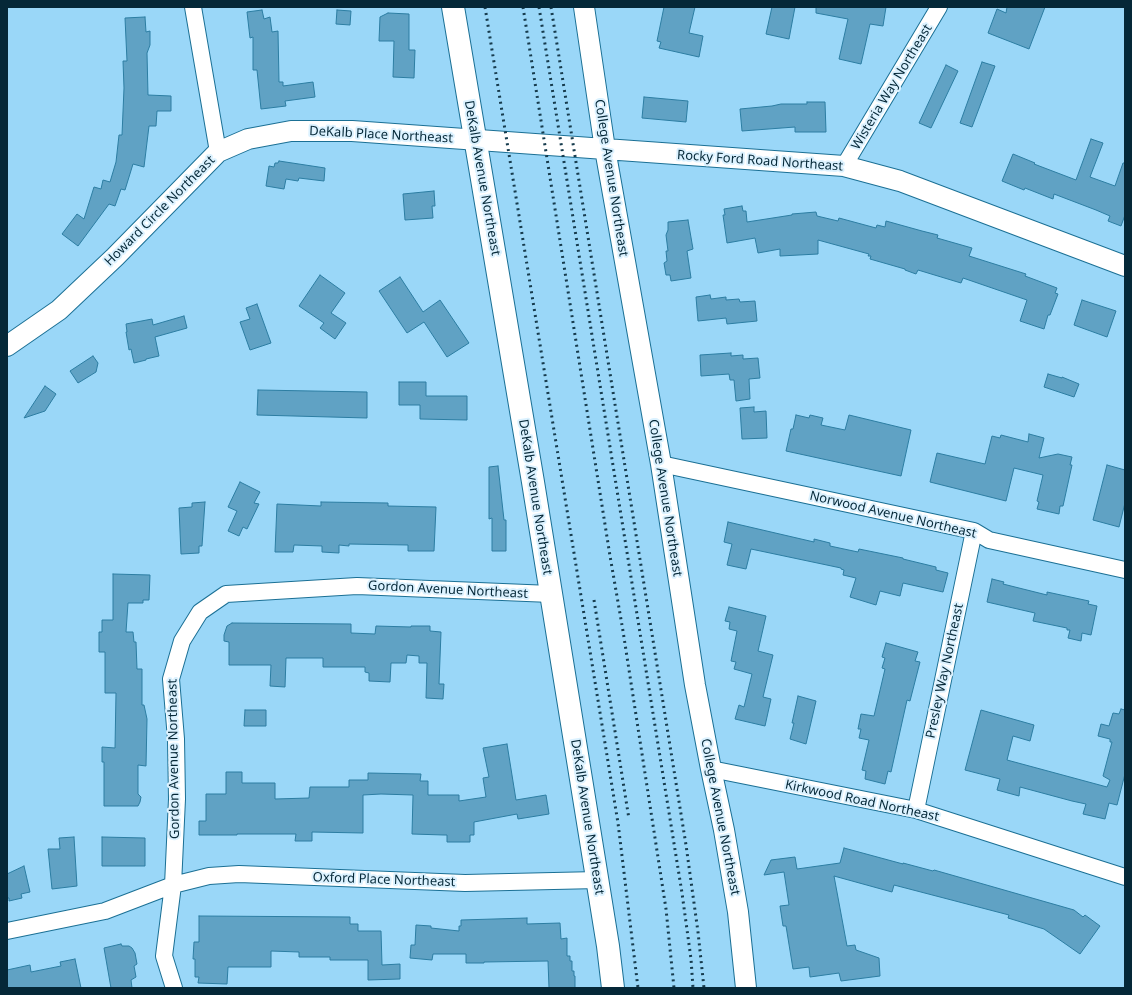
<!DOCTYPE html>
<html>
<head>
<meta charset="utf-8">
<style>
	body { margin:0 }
	#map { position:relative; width:1132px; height:995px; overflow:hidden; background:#9ad7f8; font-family:"Noto Sans",sans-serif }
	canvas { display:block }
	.frame { position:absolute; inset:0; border:8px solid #052838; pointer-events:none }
</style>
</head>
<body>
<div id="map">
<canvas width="1132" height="995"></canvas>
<div class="frame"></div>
</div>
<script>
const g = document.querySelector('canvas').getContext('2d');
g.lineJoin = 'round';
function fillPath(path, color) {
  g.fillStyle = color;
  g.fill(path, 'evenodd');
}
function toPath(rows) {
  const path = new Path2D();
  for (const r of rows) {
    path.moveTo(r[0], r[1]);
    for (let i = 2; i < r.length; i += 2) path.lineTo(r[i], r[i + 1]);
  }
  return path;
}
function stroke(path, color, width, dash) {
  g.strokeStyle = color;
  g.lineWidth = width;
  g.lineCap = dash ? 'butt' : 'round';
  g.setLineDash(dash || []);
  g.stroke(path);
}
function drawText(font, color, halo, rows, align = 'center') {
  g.font = font + ' "Noto Sans",sans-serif';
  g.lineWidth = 4;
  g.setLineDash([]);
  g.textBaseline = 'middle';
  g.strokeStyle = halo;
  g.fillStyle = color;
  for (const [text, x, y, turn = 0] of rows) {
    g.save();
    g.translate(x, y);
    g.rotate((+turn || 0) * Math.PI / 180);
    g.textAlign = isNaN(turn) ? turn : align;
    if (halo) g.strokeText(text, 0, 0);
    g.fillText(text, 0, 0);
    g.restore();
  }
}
const building = toPath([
	[664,7,695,7,689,33,703,36,699,57,659,48,661,42,657,41,664,7],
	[772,7,795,7,789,39,766,34,772,7],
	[816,7,886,7,883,26,870,24,861,64,839,59,848,19,816,13,816,7],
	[1007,7,1045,7,1029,49,988,33,997,9,1006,13,1007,7],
	[262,10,264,19,270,17,272,32,278,31,279,82,283,82,283,86,313,82,315,97,285,101,286,106,261,109,257,70,253,70,253,37,250,38,247,12,262,10],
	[337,10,351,11,350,25,336,24,337,10],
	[388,13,409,14,409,50,415,50,414,78,393,77,394,41,379,41,380,17,388,13],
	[145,17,146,32,150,31,150,45,147,53,148,95,171,96,171,111,157,111,156,126,149,126,144,167,133,164,125,190,121,189,115,206,109,204,78,246,62,234,77,214,84,219,94,187,101,189,103,180,110,182,116,162,119,135,122,135,124,88,123,61,127,61,125,18,145,17],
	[982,62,995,66,972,127,960,123,982,62],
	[946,65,958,71,931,128,919,123,946,65],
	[644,97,688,101,686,122,642,118,644,97],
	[807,102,825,102,826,132,795,132,795,127,742,131,740,109,772,106,781,104,807,104,807,102],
	[1091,139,1103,143,1090,177,1115,186,1123,163,1125,163,1125,215,1121,226,1108,221,1110,216,1096,210,1054,194,1053,199,1025,188,1024,190,1002,181,1013,154,1035,163,1034,164,1076,180,1091,139],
	[279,161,325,168,324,181,299,178,298,181,286,179,284,189,266,186,269,166,274,167,275,163,278,163,279,161],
	[434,191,435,206,432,206,433,218,405,220,403,194,434,191],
	[742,206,743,211,746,211,747,222,792,215,792,214,816,212,817,216,838,221,839,218,876,228,877,225,885,227,886,221,922,231,938,235,937,238,972,248,969,256,1026,274,1025,276,1057,288,1055,293,1058,294,1050,315,1048,315,1044,329,1020,321,1027,300,963,278,961,283,918,270,916,274,905,270,905,269,870,259,871,256,868,256,869,254,818,240,818,254,780,256,780,249,758,253,755,238,727,243,723,215,725,215,724,209,742,206],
	[688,220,693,249,687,251,691,278,671,281,670,275,666,275,664,263,667,261,666,251,668,251,666,235,668,230,668,222,688,220],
	[320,275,345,293,331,313,346,323,335,339,320,328,324,323,299,306,320,275],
	[400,277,423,312,440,300,469,343,447,357,424,322,407,333,379,291,400,277],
	[710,295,711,299,726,297,726,300,739,299,740,302,755,301,757,321,727,324,726,318,698,321,696,297,710,295],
	[1082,300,1116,311,1107,337,1074,325,1082,300],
	[257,304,271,343,250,350,240,322,250,319,246,308,257,304],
	[184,316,187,328,155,337,159,356,146,359,146,360,134,363,131,349,129,350,126,332,127,332,126,324,152,319,153,325,184,316],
	[731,353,731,356,743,355,743,359,758,358,760,378,749,379,750,399,736,401,734,380,730,380,729,374,701,376,700,355,731,353],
	[93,356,98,363,96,372,78,383,70,371,93,356],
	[1048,374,1062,378,1062,377,1079,384,1074,397,1044,387,1048,374],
	[399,382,426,382,426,396,467,396,467,420,420,419,420,405,399,405,399,382],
	[45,386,56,394,45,411,24,418,45,386],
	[258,390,367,392,367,418,257,415,258,390],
	[754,407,754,412,766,411,767,438,742,439,740,408,754,407],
	[796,415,809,418,810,415,823,418,821,425,845,430,849,415,911,430,901,476,786,451,791,429,793,429,796,415],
	[1029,434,1044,438,1039,458,1058,454,1072,457,1070,465,1072,465,1063,506,1060,506,1059,514,1037,509,1039,502,1037,501,1043,475,1014,468,1006,501,930,482,937,453,985,464,992,436,1000,438,1001,435,1028,442,1029,434],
	[1107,465,1125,470,1125,503,1119,527,1093,520,1107,465],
	[498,466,504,520,506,520,506,551,492,551,492,518,489,519,489,467,498,466],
	[240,482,260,492,254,503,259,504,247,529,243,527,239,536,228,531,237,511,228,507,240,482],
	[205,502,202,546,199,546,199,553,181,554,179,508,192,507,192,503,205,502],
	[321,502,388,503,388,506,436,507,434,551,408,551,408,545,349,544,349,546,339,545,339,553,322,552,322,546,294,545,293,552,275,552,277,504,321,506,321,502],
	[728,522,814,542,814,539,830,543,830,546,858,552,859,549,903,558,903,559,936,567,936,570,948,573,943,592,903,583,900,596,880,591,876,605,850,597,856,578,843,575,844,570,841,569,841,568,751,549,746,569,727,565,732,544,724,542,728,522],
	[113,574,150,575,149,600,143,600,143,603,128,603,126,632,133,632,134,642,136,642,137,669,142,669,142,705,144,705,147,719,146,766,138,765,138,794,141,797,140,802,138,806,104,806,104,762,102,762,102,747,115,748,116,693,105,693,105,652,99,652,99,632,102,632,102,620,113,620,113,574],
	[992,579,1004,582,1003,584,1047,595,1047,592,1089,601,1088,604,1097,606,1091,635,1082,633,1081,641,1068,638,1070,630,1067,630,1067,628,1033,621,1035,613,987,602,992,579],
	[729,607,766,616,758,651,773,655,763,697,771,699,765,726,735,719,739,705,744,707,752,674,734,669,736,662,731,661,737,631,729,629,730,622,725,621,729,607],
	[232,623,351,624,351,633,375,634,376,626,411,627,411,626,430,626,430,631,441,632,439,684,444,684,443,699,426,698,427,663,419,663,419,656,407,655,406,663,391,663,390,682,369,681,369,673,365,672,365,667,323,667,323,658,286,658,285,687,270,686,271,665,229,665,229,642,224,641,224,635,227,626,232,623],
	[886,643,918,652,915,661,920,662,910,701,907,700,891,772,888,771,885,784,865,779,866,771,862,770,869,740,859,738,861,729,858,729,861,714,874,716,885,669,882,668,885,658,882,657,886,643],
	[798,696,816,701,806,744,790,739,794,723,792,723,798,696],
	[1121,709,1125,710,1125,774,1117,805,1109,803,1105,819,1083,814,1086,804,1072,801,1020,787,1019,796,997,790,1000,779,965,770,981,710,1034,725,1030,741,1013,736,1007,760,1107,787,1110,780,1103,776,1112,742,1110,742,1110,739,1098,736,1101,724,1109,726,1113,713,1119,714,1121,709],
	[245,710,266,710,266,726,244,726,245,710],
	[507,744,516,800,546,795,549,814,518,819,517,814,474,822,474,835,470,835,470,842,447,842,447,835,444,835,412,834,413,795,381,794,363,795,363,833,312,832,312,841,295,841,296,834,237,834,237,835,199,835,199,821,206,821,206,794,226,794,226,772,242,772,242,783,275,783,275,799,309,798,310,787,349,787,349,780,368,780,368,773,421,774,420,781,428,781,428,795,459,795,459,801,486,797,483,778,489,777,483,748,507,744],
	[74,837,77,886,52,889,48,849,60,849,59,838,74,837],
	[102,837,145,838,145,866,102,866,102,837],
	[844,848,903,864,903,863,933,871,934,870,1074,910,1083,917,1085,915,1100,926,1080,954,1044,929,1008,918,1009,915,894,885,892,892,834,876,847,946,855,945,856,950,879,958,880,976,841,981,839,973,810,977,809,967,793,969,786,926,783,926,780,906,789,905,784,872,764,875,771,860,795,857,797,869,840,863,844,848],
	[24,866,30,892,21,894,22,898,9,901,9,898,7,898,7,874,24,866],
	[199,916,350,917,350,924,358,924,358,931,381,931,382,965,400,964,400,979,368,980,368,960,330,960,330,957,299,957,299,952,271,951,271,967,228,967,227,984,198,983,199,977,195,977,195,959,193,959,194,942,199,942,199,916],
	[527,918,527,924,560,923,561,939,567,938,567,956,570,956,570,961,572,961,572,971,574,971,574,976,575,976,575,988,549,988,548,961,484,962,484,963,466,963,466,954,433,954,432,960,410,958,411,945,415,945,416,925,431,926,431,928,459,931,459,926,461,926,461,920,527,918],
	[121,944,122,946,129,946,132,948,135,953,137,964,134,966,136,977,131,980,132,988,111,988,104,948,121,944],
	[75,959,81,988,7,988,7,970,30,965,31,972,61,966,60,962,75,959]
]);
fillPath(building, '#60a2c4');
stroke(building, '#2c7da2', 1);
const minor = toPath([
	[193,7,218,152],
	[844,166,939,7],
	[661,464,974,531,989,540,1125,570],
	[711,769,916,810,1125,877],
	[916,810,974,531],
	[7,931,105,911,173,885,209,876,239,874,465,883,598,880],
	[174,988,164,956,173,885,177,799,176,739,171,679,182,641,200,612,226,594,357,586,551,594]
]);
const tertiary = toPath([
	[584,7,605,149,661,464,695,685,711,769,724,830,738,912,746,988],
	[7,346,59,310,115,257,218,152,248,139,291,131,352,131,844,166,900,181,1125,266]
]);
const secondary = toPath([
	[453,7,533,482,608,946,613,988]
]);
stroke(minor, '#1b7095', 18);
stroke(tertiary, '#1b7095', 22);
stroke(secondary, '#1b7095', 24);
stroke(minor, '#fff', 16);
stroke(tertiary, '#fff', 20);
stroke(secondary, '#fff', 22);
stroke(toPath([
	[485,7,618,823,638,988],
	[523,7,610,556,623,631,666,909,674,988],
	[539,7,682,893,691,959,693,988],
	[551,7,686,845,698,932,704,988],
	[594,600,629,819]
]), '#163b4d', 3, [2, 4]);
drawText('13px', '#052838', '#dcf2ff', [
	["Wisteria Way Northeast",892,87,-59],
	["DeKalb Place Northeast",381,135,3],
	["Rocky Ford Road Northeast",760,161,4],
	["DeKalb Avenue Northeast",482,178,80],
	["College Avenue Northeast",611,178,81],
	["Howard Circle Northeast",160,211,-45],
	["DeKalb Avenue Northeast",535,497,81],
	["College Avenue Northeast",665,498,81],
	["Norwood Avenue Northeast",893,515,13],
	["Gordon Avenue Northeast",448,590,3],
	["Presley Way Northeast",945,671,-78],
	["Gordon Avenue Northeast",174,759,-91],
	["Kirkwood Road Northeast",862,801,12],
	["DeKalb Avenue Northeast",587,817,81],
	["College Avenue Northeast",720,817,79],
	["Oxford Place Northeast",384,880,2]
]);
</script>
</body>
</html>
